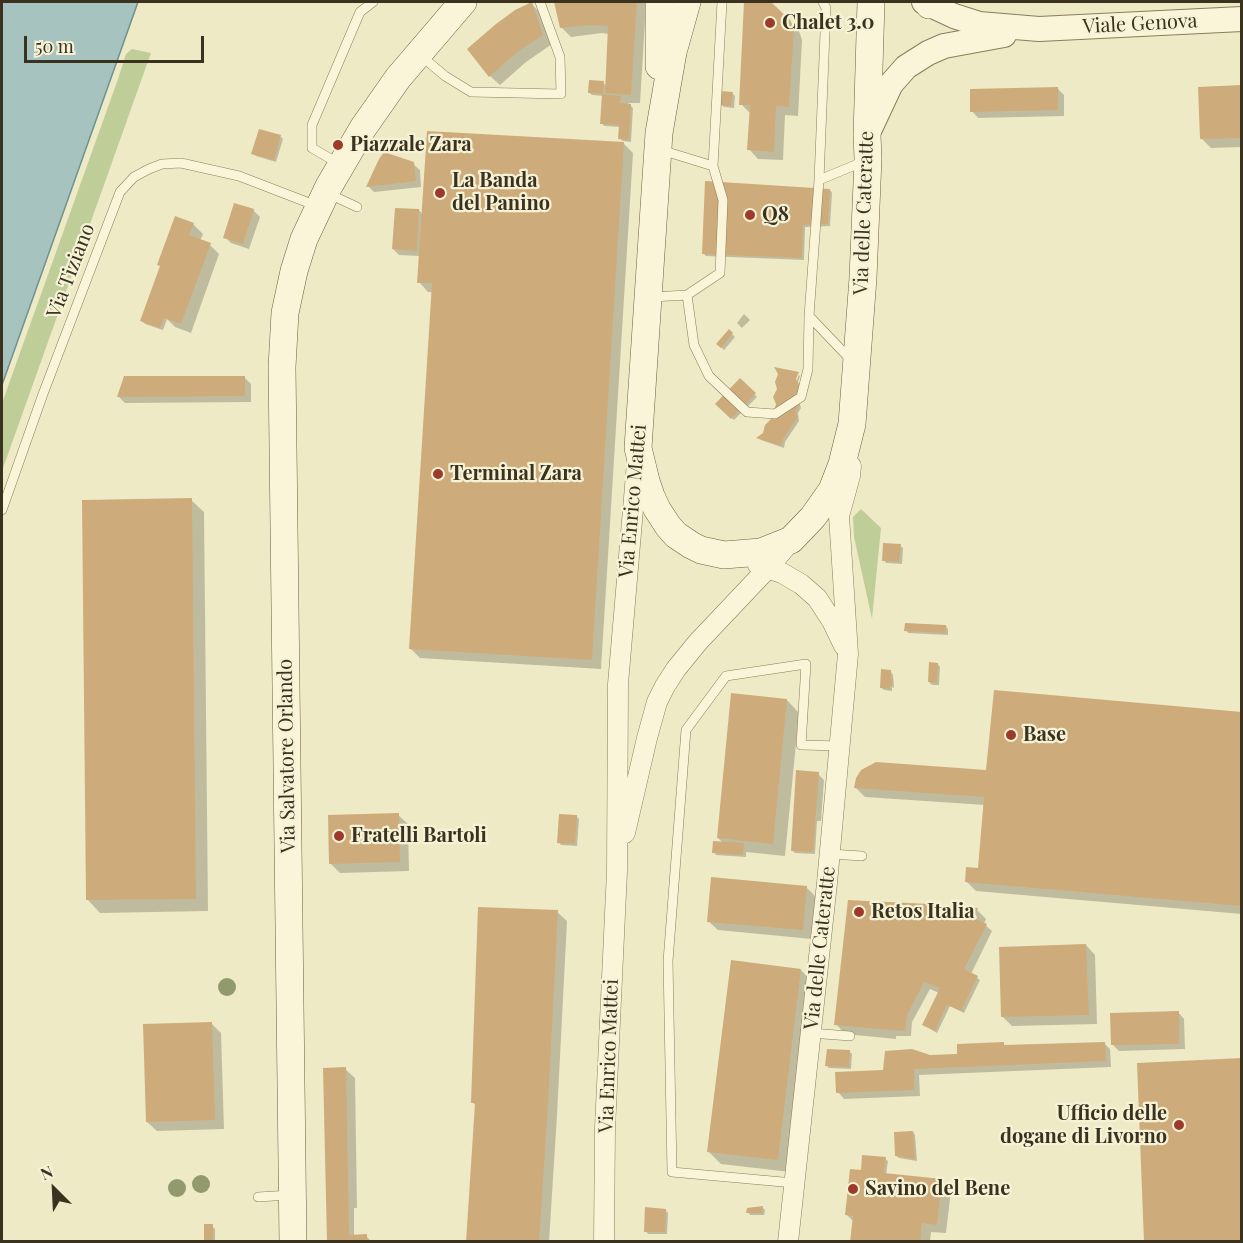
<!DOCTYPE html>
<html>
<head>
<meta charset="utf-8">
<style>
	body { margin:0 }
	#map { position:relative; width:1243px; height:1243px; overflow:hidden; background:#efeac6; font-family:"Playfair Display",serif }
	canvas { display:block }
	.frame { position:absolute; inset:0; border:3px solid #3b311f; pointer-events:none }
	.north { position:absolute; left:24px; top:1159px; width:60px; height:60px; -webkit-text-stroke:4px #f6f2d6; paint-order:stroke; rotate:336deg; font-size:16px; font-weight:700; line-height:24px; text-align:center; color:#3b311f }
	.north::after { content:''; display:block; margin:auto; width:21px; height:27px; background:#3b311f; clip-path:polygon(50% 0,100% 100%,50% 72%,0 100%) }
	.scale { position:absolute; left:24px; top:36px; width:180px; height:27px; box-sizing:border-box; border:3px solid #3b311f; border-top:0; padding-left:8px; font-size:18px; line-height:21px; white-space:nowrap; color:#3b311f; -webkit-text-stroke:4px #f6f2d6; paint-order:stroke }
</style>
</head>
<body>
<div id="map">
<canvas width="1243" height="1243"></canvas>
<div class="frame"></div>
<div class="north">N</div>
<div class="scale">50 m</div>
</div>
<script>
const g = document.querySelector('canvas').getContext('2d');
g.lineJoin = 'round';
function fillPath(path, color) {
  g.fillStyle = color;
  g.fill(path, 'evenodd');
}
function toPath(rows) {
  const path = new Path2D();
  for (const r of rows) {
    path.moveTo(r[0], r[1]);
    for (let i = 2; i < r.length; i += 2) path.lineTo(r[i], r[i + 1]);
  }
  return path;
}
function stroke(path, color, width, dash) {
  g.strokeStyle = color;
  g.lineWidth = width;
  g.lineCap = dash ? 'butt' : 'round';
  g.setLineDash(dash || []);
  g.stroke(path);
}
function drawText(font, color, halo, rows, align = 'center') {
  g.font = font + ' "Playfair Display",serif';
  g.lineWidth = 4.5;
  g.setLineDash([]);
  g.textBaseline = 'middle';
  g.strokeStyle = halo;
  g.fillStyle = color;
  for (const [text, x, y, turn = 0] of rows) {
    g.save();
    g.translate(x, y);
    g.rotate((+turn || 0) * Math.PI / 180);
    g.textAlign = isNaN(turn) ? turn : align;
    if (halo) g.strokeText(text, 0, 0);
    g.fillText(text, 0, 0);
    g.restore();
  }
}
fillPath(toPath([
	[132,49,151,53,2,471,2,403,118,79,126,54],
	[861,509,881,528,872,619,854,537,853,517]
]), '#bfce99');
const water = toPath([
	[2,2,138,2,2,385,2,2]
]);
fillPath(water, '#a7c3bf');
stroke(water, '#6d928f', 1.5);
fillPath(toPath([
	[555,2,644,2,646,4,640,103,628,103,633,108,631,142,623,141,620,139,621,127,604,126,602,123,603,96,592,95,589,92,603,83,607,86,609,34,602,33,571,37,561,27],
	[745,2,771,3,799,31,802,40,798,116,785,115,783,160,758,159,749,149,751,114,741,104],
	[531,4,541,13,552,44,526,62,500,85,490,76,469,49],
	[1242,87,1242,147,1211,148,1202,139],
	[1058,89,1064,95,1064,116,978,118,972,111],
	[732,93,735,96,734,108,724,107,722,105],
	[260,131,281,137,283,139,276,162,256,156,253,153],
	[624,144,633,153,601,669,420,658,411,649,433,292,428,292,419,282,420,256,399,255,393,249,419,210,423,215],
	[413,164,420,170,421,187,374,192,368,186],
	[830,190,832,193,830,226,805,227,804,260,706,256,704,254],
	[253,210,260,217,249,249,231,243,225,237],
	[193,224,203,234,200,241,210,245,219,254,191,333,175,327,167,319,163,330,145,324,142,321],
	[744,314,750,320,742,328,737,323],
	[729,331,735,337,724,350,718,344],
	[799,375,800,376,798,382,802,391,798,398,801,408,798,413,799,421,785,442,784,448,761,440,759,438,765,434,794,386],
	[125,378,245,378,251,384,251,402,125,403,119,397],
	[740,380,757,397,734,420,717,404],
	[191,500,204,512,208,911,100,913,88,900],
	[900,546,903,548,902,564,886,563,884,560],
	[946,626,948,629,948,635,908,633,906,630],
	[938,664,940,667,939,685,932,685,929,682],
	[891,672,893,675,894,688,892,687,892,691,884,690,881,687],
	[787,700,799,713,785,856,746,852,746,857,716,855,714,852,723,843,718,838],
	[1242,713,1242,914,976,891,966,881,979,870,985,805,865,797,856,788,988,772],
	[818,774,824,780,821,821,817,821,815,854,795,853,792,850],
	[398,815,408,824,409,871,340,873,330,863],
	[576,816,579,819,577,846,561,845,559,842],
	[806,887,816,897,812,939,718,930,708,921],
	[977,910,986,919,984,924,992,931,971,974,980,980,964,1013,950,1006,937,1033,927,1027,939,993,930,989,912,1022,911,1036,896,1036,896,1039,845,1034,836,1024],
	[557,912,567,921,557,1115,549,1242,468,1242,477,1106,473,1103],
	[1086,945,1095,955,1097,1024,1012,1026,1003,1017],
	[801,970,813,983,790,1172,721,1164,708,1151],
	[1178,1012,1184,1019,1185,1049,1119,1051,1113,1045],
	[211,1023,221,1033,224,1129,157,1131,147,1122],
	[1104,1043,1110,1049,1111,1067,919,1075,920,1096,844,1099,838,1092,885,1072,930,1056,959,1055,1003,1044,1006,1047],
	[849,1051,852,1054,851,1069,829,1068,826,1065],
	[345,1069,355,1078,357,1208,354,1208,354,1236,366,1236,372,1242,329,1242],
	[913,1132,915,1135,917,1161,899,1158,896,1155],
	[885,1159,888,1161,886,1175,941,1181,951,1190,946,1233,931,1232,930,1242,852,1242,854,1222,846,1214,862,1172],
	[762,1207,765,1210,764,1215,750,1215,748,1212],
	[665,1210,668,1213,667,1234,648,1234,646,1231],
	[212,1226,215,1229,215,1242,205,1242]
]), '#0003');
fillPath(toPath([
	[532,2,543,35,516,53,489,77,467,49,496,24,515,10],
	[554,2,637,2,631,95,605,93,608,26,591,25,560,28],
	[744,2,771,2,790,20,794,29,789,107,776,106,774,152,747,150,750,105,739,105],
	[589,80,604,81,603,94,588,93],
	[1242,85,1242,138,1200,139,1198,87],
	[1058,87,1058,110,970,112,970,89],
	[721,91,733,92,731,106,720,105],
	[602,94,621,96,620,103,631,104,629,140,618,139,619,125,600,124],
	[259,129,281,135,274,160,251,154],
	[427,131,624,142,592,660,409,649,432,283,417,283],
	[384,152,414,162,416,181,366,187,379,159],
	[705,181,830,189,828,224,803,225,802,258,702,254],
	[234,203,254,209,243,244,223,238],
	[395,208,419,209,417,251,392,249],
	[175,216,194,223,189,235,211,243,181,324,164,318,160,328,140,321,160,266,157,265],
	[729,329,733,333,721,348,716,344],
	[774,367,799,372,796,379,800,388,796,395,799,405,796,410,797,418,783,439,781,446,756,438,763,433,765,425,772,418,776,404,773,397,777,389,775,382,778,374],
	[124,376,245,376,245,396,117,397],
	[740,378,756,393,731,419,715,404],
	[192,498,196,899,86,900,82,500],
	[883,543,901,544,899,562,882,561],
	[905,623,946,625,946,633,904,631],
	[929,662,938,663,937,683,928,682],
	[881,669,891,670,891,679,893,679,892,686,890,686,890,689,880,688],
	[994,690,1242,712,1242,906,965,882,966,867,978,868,984,797,854,788,856,778,861,770,876,762,986,770],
	[731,693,787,699,773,844,717,838],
	[796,770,819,772,813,852,791,851],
	[399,813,400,862,329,864,328,815],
	[559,814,577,815,575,844,557,843],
	[713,841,744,843,743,855,712,853],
	[711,877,807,886,803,930,707,922],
	[848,900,929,904,978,908,974,918,987,924,964,969,978,976,961,1011,947,1005,935,1031,922,1025,940,988,924,982,907,1015,905,1031,834,1025],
	[478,907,558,910,548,1105,539,1242,466,1242,475,1103,471,1103],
	[1086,944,1089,1015,1001,1017,999,947],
	[731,960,801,969,778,1160,707,1152],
	[1179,1011,1179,1044,1111,1045,1110,1013],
	[212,1022,215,1120,146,1122,143,1024],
	[1004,1042,1004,1045,1105,1042,1106,1061,914,1069,914,1090,836,1093,835,1072,883,1070,885,1051,912,1049,930,1055,957,1054,957,1044],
	[827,1049,850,1050,849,1067,825,1066],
	[1242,1058,1242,1242,1144,1242,1137,1063],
	[346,1067,349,1235,367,1234,367,1242,327,1242,323,1068],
	[913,1131,915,1159,895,1156,894,1132],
	[862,1155,886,1157,884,1173,942,1179,937,1225,922,1223,920,1242,850,1242,853,1216,845,1215,850,1169,861,1170],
	[763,1206,762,1213,746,1213,747,1208],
	[645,1207,666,1209,665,1232,644,1232],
	[204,1224,213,1224,213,1242,204,1242]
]), '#ceab7b');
const service = toPath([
	[420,55,445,76,471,92,561,94,560,57,540,2],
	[338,163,312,148,312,125,360,12,373,2],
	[713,166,722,2],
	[819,180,826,8,823,2],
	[329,194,357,207],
	[687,295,694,345,709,376,747,412,775,414,801,397,808,369,809,316],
	[652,297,687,295,720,273,723,200,713,166,661,150],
	[851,360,809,316,819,180,865,161],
	[2,510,43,394,120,192,134,177,149,169,162,164,181,163,239,176,317,206],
	[830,854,862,856],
	[810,1033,850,1036],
	[794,1183,672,1172,668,961,686,730,726,676,806,664,801,745,841,746],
	[258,1197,290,1195]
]);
const minor = toPath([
	[758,565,782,573,801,584,817,598,832,621,844,646],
	[625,833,647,738,657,702,665,686,676,669,698,642,768,568,789,543],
	[604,1242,605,1128,617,871,618,684,637,463],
	[788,1242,827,883,848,654,839,516,850,476,851,466]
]);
const tertiary = toPath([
	[924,2,954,16,979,24,1039,29,1242,19],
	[868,133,891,84,906,67,928,53,944,46,1004,35]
]);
const secondary = toPath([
	[659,2,659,66],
	[687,2,673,52,659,133,638,448,646,481,651,496,657,509,668,526,676,535,691,545,701,550,724,555,761,552,791,540,813,517,832,490,842,464,852,424,863,278,868,159,867,135,871,2],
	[927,2,929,5],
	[293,1242,282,367,285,313,294,271,304,239,329,186,363,128,398,78,463,2]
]);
stroke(service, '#8b7c5b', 10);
stroke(minor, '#8b7c5b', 21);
stroke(tertiary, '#8b7c5b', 26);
stroke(secondary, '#6d5d3e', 28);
stroke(service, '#faf5d9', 9);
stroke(minor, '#faf5d9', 20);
stroke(tertiary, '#faf5d9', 24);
stroke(secondary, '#faf5d9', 27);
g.fillStyle = '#909a6d';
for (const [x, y] of [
	[227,987],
	[201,1184],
	[177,1188]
]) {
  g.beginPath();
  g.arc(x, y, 9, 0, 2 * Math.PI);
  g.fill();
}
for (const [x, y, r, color] of [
	[770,23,6,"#9c3b29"],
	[338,145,6,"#9c3b29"],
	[440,193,6,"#9c3b29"],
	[750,215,6,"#9c3b29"],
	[438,474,6,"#9c3b29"],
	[1011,735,6,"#9c3b29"],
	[339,836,6,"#9c3b29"],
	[859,912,6,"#9c3b29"],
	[1179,1125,6,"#9c3b29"],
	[853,1189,6,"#9c3b29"]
]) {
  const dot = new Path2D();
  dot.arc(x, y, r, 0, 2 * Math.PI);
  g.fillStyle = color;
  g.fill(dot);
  stroke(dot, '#f6f2d6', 2);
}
drawText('bold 20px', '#3b311f', '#f6f2d6', [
	["Chalet 3.0",782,23],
	["Piazzale Zara",350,145],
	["La Banda",452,181],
	["del Panino",452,204],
	["Q8",762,215],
	["Terminal Zara",450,474],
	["Base",1023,735],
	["Fratelli Bartoli",351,836],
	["Retos Italia",871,912],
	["Ufficio delle",1167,1114,"right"],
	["dogane di Livorno",1167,1137,"right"],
	["Savino del Bene",865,1189]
], 'left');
drawText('20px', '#3b311f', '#f6f2d6', [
	["Viale Genova",1140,24,-3],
	["Via delle Cateratte",864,213,-88],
	["Via Tiziano",71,271,-69],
	["Via Enrico Mattei",633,501,-85],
	["Via Salvatore Orlando",287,756,-91],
	["Via delle Cateratte",820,948,-84],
	["Via Enrico Mattei",609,1056,-88]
]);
</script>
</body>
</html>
